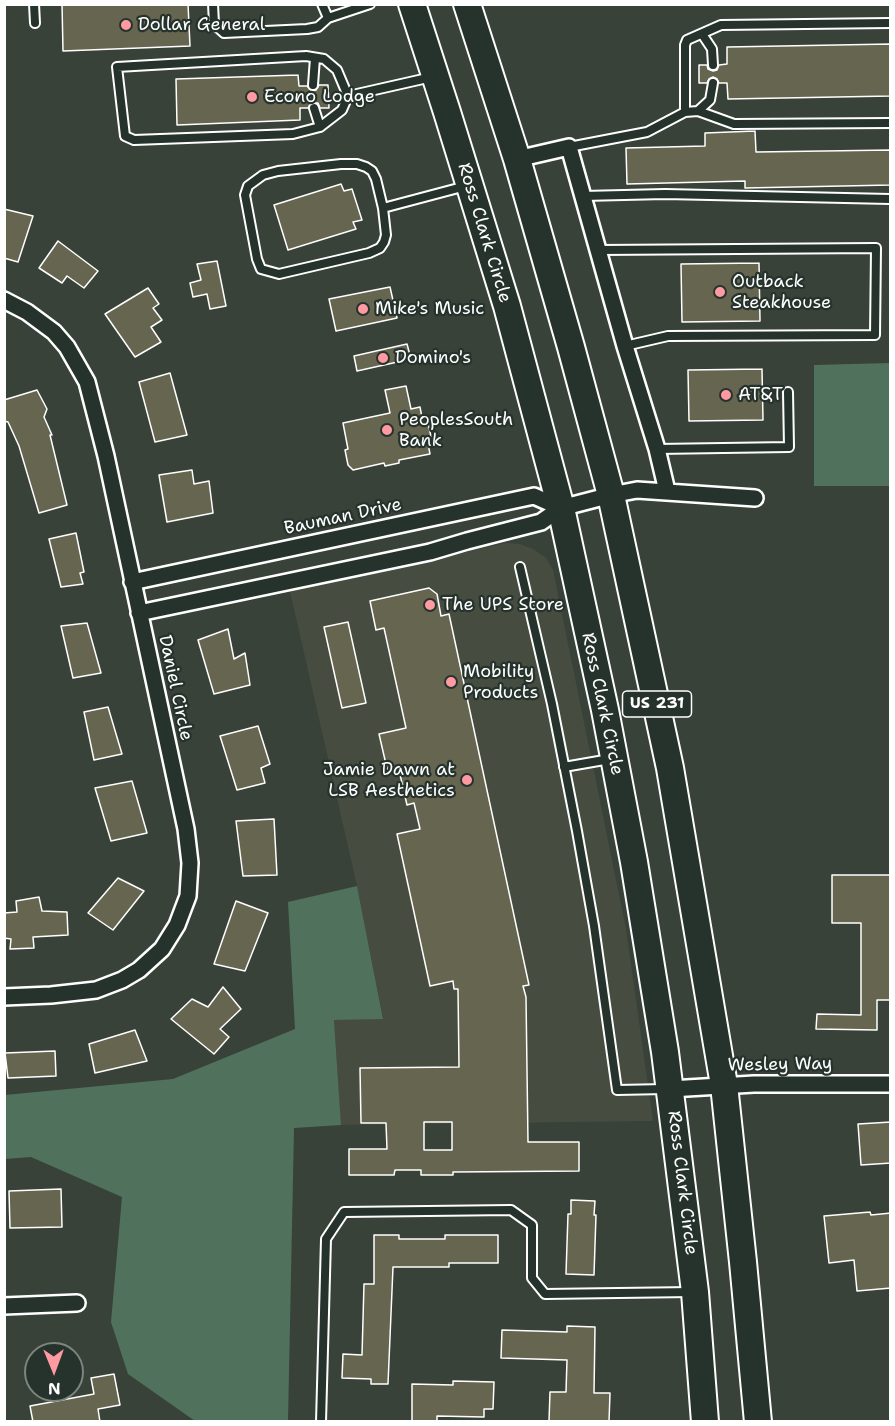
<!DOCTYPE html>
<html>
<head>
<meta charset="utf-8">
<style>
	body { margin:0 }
	#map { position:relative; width:895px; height:1426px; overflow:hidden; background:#394238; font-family:"Shantell Sans",sans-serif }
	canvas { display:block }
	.frame { position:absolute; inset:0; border:6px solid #fff; pointer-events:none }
	.north { position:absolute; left:24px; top:1342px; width:60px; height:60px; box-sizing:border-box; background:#26332d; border:2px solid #7d8581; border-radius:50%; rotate:179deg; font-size:16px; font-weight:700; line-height:24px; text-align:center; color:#fff }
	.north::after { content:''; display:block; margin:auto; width:21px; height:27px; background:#ff9aa2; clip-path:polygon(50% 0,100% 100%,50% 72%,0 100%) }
</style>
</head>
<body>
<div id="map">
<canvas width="895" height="1426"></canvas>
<div class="frame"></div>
<div class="north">N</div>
</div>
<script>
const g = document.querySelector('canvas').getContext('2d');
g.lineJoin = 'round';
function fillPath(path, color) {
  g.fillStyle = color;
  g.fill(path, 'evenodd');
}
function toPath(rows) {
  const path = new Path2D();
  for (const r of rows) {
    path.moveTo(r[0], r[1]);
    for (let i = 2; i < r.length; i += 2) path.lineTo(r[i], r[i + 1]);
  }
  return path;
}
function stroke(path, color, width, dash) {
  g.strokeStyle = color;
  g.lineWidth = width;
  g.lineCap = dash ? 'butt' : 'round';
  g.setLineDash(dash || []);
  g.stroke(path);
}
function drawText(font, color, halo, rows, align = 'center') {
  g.font = font + ' "Shantell Sans",sans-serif';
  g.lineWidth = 4.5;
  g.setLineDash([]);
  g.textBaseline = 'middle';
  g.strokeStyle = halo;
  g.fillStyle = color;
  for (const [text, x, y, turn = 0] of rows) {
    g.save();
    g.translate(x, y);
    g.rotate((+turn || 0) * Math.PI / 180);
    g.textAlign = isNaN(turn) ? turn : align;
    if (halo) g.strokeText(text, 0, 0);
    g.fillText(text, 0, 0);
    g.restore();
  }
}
fillPath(toPath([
	[506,543,520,544,533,549,546,558,553,570,626,929,653,1121,341,1125,334,1020,383,1018,357,886,290,591]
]), '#464c3f');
fillPath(toPath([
	[890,363,890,484,889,486,814,486,814,365],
	[357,886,383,1019,334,1020,341,1125,294,1128,288,1421,195,1421,128,1374,111,1322,122,1197,31,1157,5,1159,5,1095,173,1079,295,1029,288,902]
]), '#50725c');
const building = toPath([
	[62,4,188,4,190,46,63,51,62,4],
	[891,44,891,96,728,99,727,83,719,83,717,79,713,77,709,79,707,83,699,83,699,65,707,65,708,69,713,71,717,70,719,65,727,64,727,47,891,44],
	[298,75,299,86,307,86,312,91,316,90,319,85,328,85,329,108,320,108,318,103,312,103,308,108,300,108,300,120,177,125,176,79,298,75],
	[755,131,756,152,891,150,891,185,745,188,745,181,627,184,626,148,705,146,705,133,755,131],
	[341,184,344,191,352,189,362,220,353,222,356,229,288,250,274,205,341,184],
	[4,209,33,216,18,262,4,258,4,209],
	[58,241,98,271,84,288,67,276,62,283,39,268,58,241],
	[217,261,226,306,210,309,207,294,193,297,190,283,201,280,197,264,217,261],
	[759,263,760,321,682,322,681,264,759,263],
	[390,287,397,318,336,331,329,299,390,287],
	[148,288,159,304,153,308,162,320,151,327,161,342,135,357,105,314,148,288],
	[407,344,411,359,357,371,354,356,407,344],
	[762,369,763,420,689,421,688,370,762,369],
	[170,373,187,435,155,442,139,382,170,373],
	[406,386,411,409,420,407,423,423,428,422,431,437,427,438,430,454,399,460,399,463,385,466,384,463,353,470,348,465,345,450,348,449,343,423,390,413,385,390,406,386],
	[37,390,47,409,44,417,52,435,50,435,67,505,39,513,19,446,8,422,4,421,4,400,37,390],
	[192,470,194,484,209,481,213,513,167,522,159,475,192,470],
	[76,533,84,572,80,573,83,584,61,587,49,539,76,533],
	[429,588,437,594,441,616,449,614,529,985,523,986,526,997,528,1142,579,1142,579,1171,453,1172,453,1175,421,1175,421,1170,395,1170,394,1175,349,1175,349,1149,387,1149,386,1123,361,1123,360,1068,459,1067,458,989,454,989,453,981,430,986,397,834,420,829,414,803,407,805,399,770,388,773,379,734,406,728,384,628,376,630,370,601,429,588],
	[424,1122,452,1122,452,1150,424,1150,424,1122],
	[348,622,366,703,342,708,324,627,348,622],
	[87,623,101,673,73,678,61,626,87,623],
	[228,629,234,659,245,653,250,685,214,694,198,640,228,629],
	[108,707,122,754,94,760,84,712,108,707],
	[258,726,270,764,261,768,265,783,237,790,220,736,258,726],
	[132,781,147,833,111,841,95,788,132,781],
	[274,819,277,875,243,876,236,821,274,819],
	[832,875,891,875,891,1000,877,1000,877,1030,816,1029,817,1014,861,1015,861,923,832,923,832,875],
	[118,878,144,891,113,930,88,913,118,878],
	[39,897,42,911,67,912,68,935,33,937,34,948,10,949,11,939,4,938,4,913,17,912,16,901,39,897],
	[236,901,268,913,245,971,214,964,236,901],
	[223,987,241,1009,220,1029,229,1037,214,1054,171,1019,192,999,208,1007,223,987],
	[135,1030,147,1061,95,1073,89,1044,135,1030],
	[55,1051,56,1076,8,1078,5,1053,55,1051],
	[891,1122,891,1163,861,1165,858,1124,891,1122],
	[61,1189,62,1227,10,1228,9,1191,61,1189],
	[571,1200,595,1201,594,1215,596,1215,594,1275,566,1274,568,1214,571,1214,571,1200],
	[870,1212,871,1215,891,1213,891,1288,857,1291,854,1260,829,1263,824,1216,870,1212],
	[374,1235,399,1235,399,1239,445,1239,445,1235,498,1235,498,1263,449,1263,449,1267,393,1267,388,1384,371,1384,371,1379,342,1378,343,1354,362,1355,364,1284,374,1284,374,1235],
	[567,1326,595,1327,594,1393,610,1393,609,1422,549,1421,550,1392,566,1392,567,1360,501,1358,502,1330,567,1332,567,1326],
	[114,1374,120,1405,98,1409,100,1422,33,1422,30,1406,94,1394,91,1378,114,1374],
	[453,1381,494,1382,493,1409,484,1409,484,1417,437,1416,437,1422,412,1422,412,1384,453,1385,453,1381]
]);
fillPath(building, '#666550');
stroke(building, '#fff', 1.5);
const service = toPath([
	[34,4,35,23],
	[213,4,214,24,224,33,307,29,318,27,328,18,370,4],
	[322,4,328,18],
	[702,34,712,49,713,65],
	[306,56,324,59,337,70,348,96,342,110,320,127,293,134,134,140,125,136,117,67,306,56],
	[313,85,315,58],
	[348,96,432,77],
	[314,108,320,127],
	[698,111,710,100,713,83],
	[685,112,685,45,687,40,721,25,890,23],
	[569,147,647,132,685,112,698,111,734,124,890,123],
	[583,196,665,194,890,199],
	[383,208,386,235,384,242,380,248,369,253,279,274,261,269,257,259,245,195,248,186,263,175,278,171,341,164,357,164,366,167,372,171,376,179,383,208,466,186],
	[599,250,876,248,875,335,668,336,625,346],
	[657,449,789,447,788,392],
	[520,567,552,704,577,831,594,926,617,1090,665,1089],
	[564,767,610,759],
	[321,1422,326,1239,344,1212,511,1210,532,1225,532,1278,545,1294,692,1292]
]);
const minor = toPath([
	[517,159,569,147,625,346,657,449,667,491],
	[4,300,27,312,54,332,67,347,87,382,106,456,186,829,190,863,188,896,177,925,162,949,139,970,122,980,96,990,51,995,4,997],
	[132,582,534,496,561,508],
	[139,613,430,552,467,541,541,522,561,508,611,495,637,490,755,498],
	[670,1089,754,1084,890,1084],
	[4,1306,77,1303]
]);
const trunk = toPath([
	[412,4,447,112,507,306,561,508,605,710,634,862,665,1052,695,1292,705,1422],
	[467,4,517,159,571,347,611,495,670,768,724,1085,743,1262,758,1422]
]);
stroke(service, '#fff', 12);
stroke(minor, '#fff', 20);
stroke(trunk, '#fff', 30);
stroke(service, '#26332d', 8);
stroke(minor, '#26332d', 15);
stroke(trunk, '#26332d', 26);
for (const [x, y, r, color] of [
	[126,25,6,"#ff9aa2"],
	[252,97,6,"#ff9aa2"],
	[720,292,6,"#ff9aa2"],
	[363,309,6,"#ff9aa2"],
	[383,358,6,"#ff9aa2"],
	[726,395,6,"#ff9aa2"],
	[387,430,6,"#ff9aa2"],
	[430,605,6,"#ff9aa2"],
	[451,682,6,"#ff9aa2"],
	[467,780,6,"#ff9aa2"]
]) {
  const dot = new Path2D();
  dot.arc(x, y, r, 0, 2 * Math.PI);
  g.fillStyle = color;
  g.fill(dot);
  stroke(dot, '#26332d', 2);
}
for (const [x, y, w] of [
	[657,704,69]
]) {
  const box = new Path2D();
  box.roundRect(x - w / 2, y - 13, w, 26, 4.5);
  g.fillStyle = '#26332d';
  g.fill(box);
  stroke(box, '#fff', 1.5);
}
drawText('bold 16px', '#fff', null, [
	["US 231",657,704]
]);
drawText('18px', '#fff', '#26332d', [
	["Dollar General",138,25],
	["Econo Lodge",264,97],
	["Outback",732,282],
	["Steakhouse",732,303],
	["Mike's Music",375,309],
	["Domino's",395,358],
	["AT&T",738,395],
	["PeoplesSouth",399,420],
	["Bank",399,441],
	["The UPS Store",442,605],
	["Mobility",463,672],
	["Products",463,693],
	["Jamie Dawn at",455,770,"right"],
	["LSB Aesthetics",455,791,"right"]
], 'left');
drawText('18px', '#fff', '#26332d', [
	["Ross Clark Circle",484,233,73],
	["Bauman Drive",343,517,-12],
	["Daniel Circle",175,688,78],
	["Ross Clark Circle",602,704,78],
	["Wesley Way",780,1065,-1],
	["Ross Clark Circle",682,1183,83]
]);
</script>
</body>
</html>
